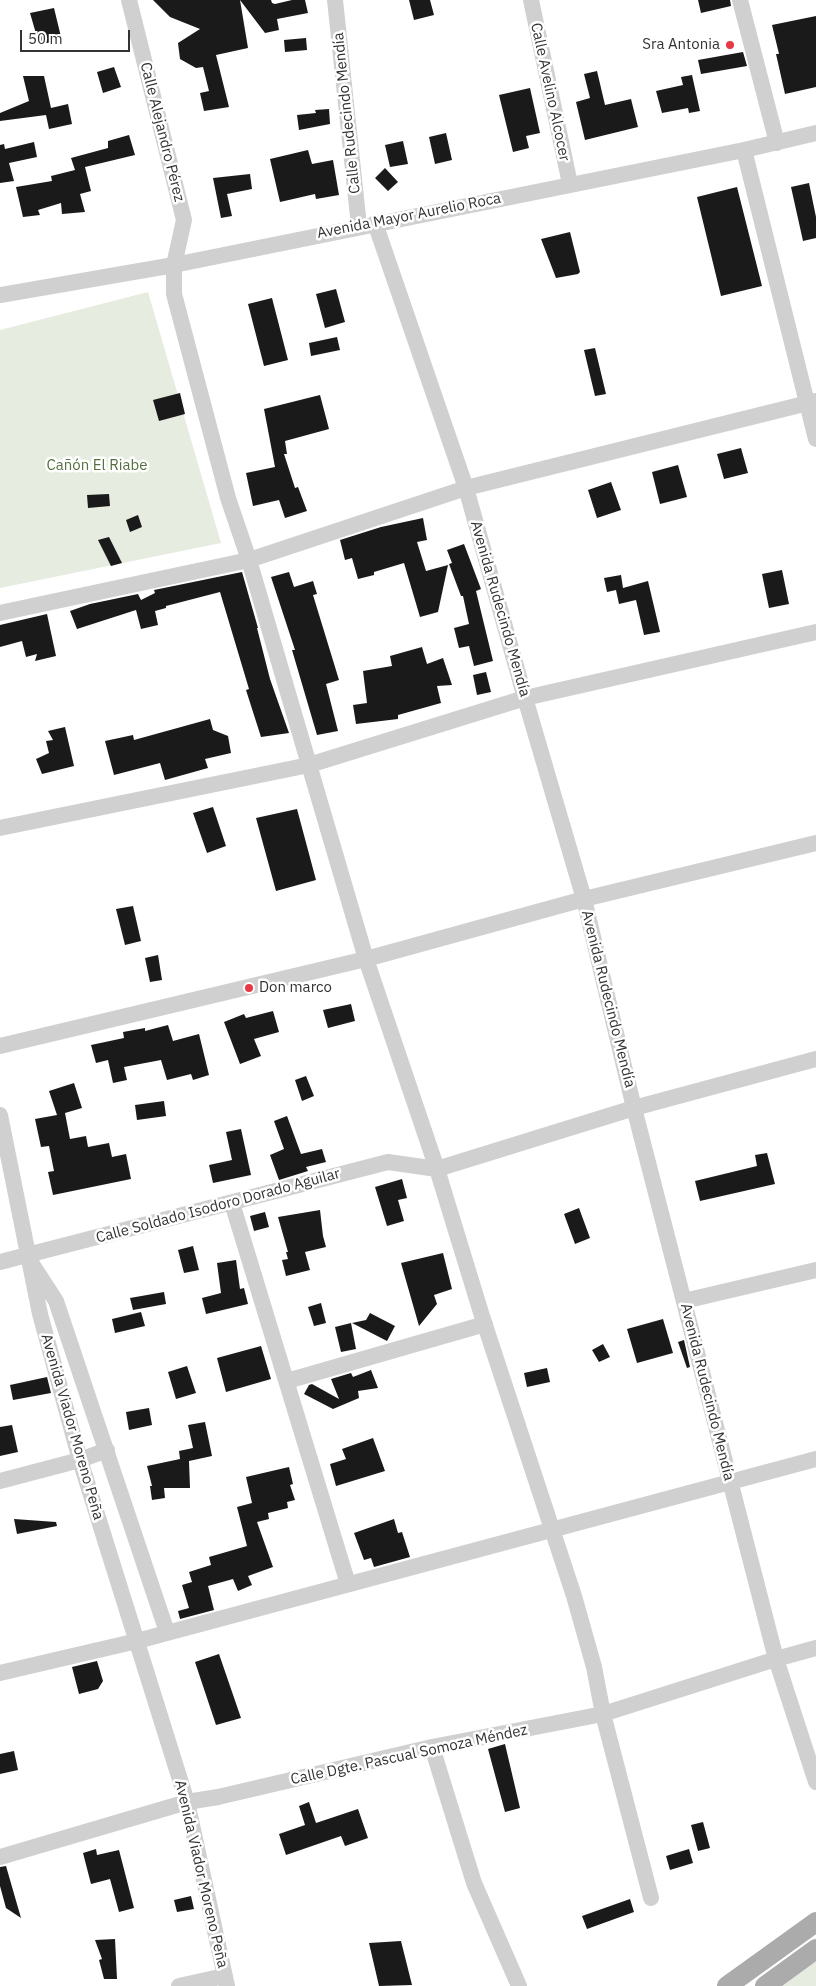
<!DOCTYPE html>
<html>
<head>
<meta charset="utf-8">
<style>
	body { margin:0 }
	#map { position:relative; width:816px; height:1986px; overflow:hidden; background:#fff; font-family:"IBM Plex Sans",sans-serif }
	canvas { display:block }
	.scale { position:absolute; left:20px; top:30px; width:110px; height:22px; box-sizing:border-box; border:2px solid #333; border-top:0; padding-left:6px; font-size:15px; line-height:18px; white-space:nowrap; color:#333; -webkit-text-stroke:4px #fff; paint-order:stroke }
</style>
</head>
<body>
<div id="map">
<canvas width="816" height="1986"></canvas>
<div class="scale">50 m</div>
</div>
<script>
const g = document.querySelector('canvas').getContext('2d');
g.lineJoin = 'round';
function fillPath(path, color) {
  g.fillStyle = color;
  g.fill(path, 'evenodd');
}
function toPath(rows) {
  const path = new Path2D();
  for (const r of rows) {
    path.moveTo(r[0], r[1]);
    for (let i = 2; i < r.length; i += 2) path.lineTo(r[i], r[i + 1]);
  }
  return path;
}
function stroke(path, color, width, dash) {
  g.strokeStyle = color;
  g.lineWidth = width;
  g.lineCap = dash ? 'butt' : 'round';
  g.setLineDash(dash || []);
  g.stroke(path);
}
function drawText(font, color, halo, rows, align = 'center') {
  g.font = font + ' "IBM Plex Sans",sans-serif';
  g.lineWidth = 5;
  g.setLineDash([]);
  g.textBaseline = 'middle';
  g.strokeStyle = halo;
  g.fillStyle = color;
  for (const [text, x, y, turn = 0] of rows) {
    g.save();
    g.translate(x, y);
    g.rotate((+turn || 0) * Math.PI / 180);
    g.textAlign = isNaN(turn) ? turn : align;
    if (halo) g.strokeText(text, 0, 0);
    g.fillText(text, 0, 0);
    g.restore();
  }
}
fillPath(toPath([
	[148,292,221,543,0,588,0,330],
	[816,1958,816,1986,776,1986]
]), '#e6ecdf');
fillPath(toPath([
	[153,0,240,0,248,48,216,55,229,107,204,111,200,93,209,91,203,67,196,68,180,59,178,43,200,29,170,17],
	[240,0,271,0,272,3,275,4,292,0,305,0,308,13,277,19,279,30,265,33],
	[409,0,430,0,434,15,414,20],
	[698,0,730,0,731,6,701,13],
	[54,8,62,41,39,44,30,13],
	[816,16,816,87,785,94,776,54,779,54,772,25],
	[306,38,307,50,285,52,284,40],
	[743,52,747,66,701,74,698,60],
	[114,67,121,87,103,93,97,72],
	[597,71,605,105,631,99,638,127,585,140,576,102,590,98,584,74],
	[692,75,700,111,689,113,688,108,662,113,656,91,683,85,681,77],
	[23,76,44,76,51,108,68,104,72,124,49,129,46,115,0,121,0,113,29,101],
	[530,88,540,133,526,136,529,148,513,152,499,95],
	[329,109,330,124,299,130,297,115,316,113,315,110],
	[446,133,452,160,435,164,429,137],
	[129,135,135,155,85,167,91,191,80,194,85,212,62,214,61,203,38,210,40,215,23,217,16,187,52,181,51,176,75,170,71,158,108,148,108,141],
	[403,141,408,164,390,167,385,145],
	[34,142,37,157,9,163,14,181,0,183,0,145,4,144,5,149],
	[308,150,312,164,333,160,339,195,316,199,315,194,280,202,270,159],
	[385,168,398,182,388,191,375,178],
	[250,174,252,189,227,194,232,216,221,218,213,178],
	[809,183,816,217,816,238,803,241,791,187],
	[737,187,762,286,721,296,697,197],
	[570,232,580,272,578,274,556,278,541,239],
	[336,289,345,322,325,328,316,294],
	[272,298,288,360,264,366,248,304],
	[337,337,340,350,311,356,309,343],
	[595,348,606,394,595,396,584,350],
	[180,393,185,414,159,421,153,400],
	[320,395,329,429,285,441,287,454,284,454,295,488,298,487,307,511,285,518,279,500,253,506,246,473,275,467,264,409],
	[741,448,748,473,724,479,717,454],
	[678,465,687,497,660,504,652,472],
	[611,482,621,510,597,518,588,490],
	[109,494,110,506,88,508,87,495],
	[138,515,142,527,130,532,126,520],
	[423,518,427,540,417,542,426,571,448,565,438,612,420,617,404,563,374,572,374,575,358,579,352,558,345,560,340,540,381,527],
	[109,537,122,563,111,566,98,540],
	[464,544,481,589,476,591,493,661,474,666,469,646,459,648,454,628,469,624,463,596,461,596,449,564,452,563,447,550],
	[782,570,789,604,769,608,762,574],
	[242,572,258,628,257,628,270,679,289,733,261,737,246,690,249,689,220,592,166,606,166,608,155,611,158,625,141,629,136,610,77,629,70,611,90,604,138,594,141,600,155,593,154,590],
	[289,572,294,587,313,581,317,594,313,595,339,680,326,684,338,731,317,735,292,650,295,650,271,577],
	[621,575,623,588,648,581,660,632,644,635,636,600,619,604,616,590,607,592,604,578],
	[47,614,56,656,35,661,37,654,26,657,22,641,0,647,0,625],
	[422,647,427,664,443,658,452,685,437,686,441,703,398,715,398,719,356,724,353,705,367,703,363,671,392,666,390,656],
	[486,672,491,692,477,695,473,675],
	[210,719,213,730,228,736,231,753,205,759,208,768,165,780,160,763,114,775,105,741,133,735,134,740],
	[65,727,74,766,42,774,36,759,49,753,46,741,53,740,48,731],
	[213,807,226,846,207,853,193,813],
	[297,809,316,880,276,891,256,818],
	[133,906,141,941,125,945,116,909],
	[158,955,162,980,150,982,145,958],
	[351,1004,355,1021,328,1028,323,1010],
	[273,1011,279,1032,254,1039,261,1056,240,1064,224,1022,244,1014,246,1018],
	[168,1025,173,1041,199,1034,209,1075,193,1080,191,1074,167,1080,161,1060,124,1067,127,1080,113,1083,108,1060,96,1063,91,1045,124,1038,123,1032,145,1028,145,1031],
	[306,1076,314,1096,302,1101,295,1080],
	[74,1083,82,1108,65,1113,70,1139,86,1136,88,1147,109,1143,112,1157,126,1154,131,1179,53,1195,48,1172,54,1171,49,1146,41,1147,35,1119,57,1115,49,1091],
	[164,1101,166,1116,137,1120,135,1105],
	[287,1116,301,1154,322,1149,326,1162,306,1167,308,1171,279,1180,270,1155,284,1149,274,1121],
	[241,1129,251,1175,213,1183,209,1165,232,1160,226,1132],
	[767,1153,775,1184,700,1201,695,1181,757,1166,755,1155],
	[402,1179,407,1198,398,1200,404,1221,387,1226,375,1187],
	[579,1208,590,1238,575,1244,564,1214],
	[320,1210,323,1236,326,1247,305,1252,310,1270,286,1276,282,1260,288,1259,286,1252,288,1252,278,1217],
	[265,1212,269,1227,254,1231,250,1216],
	[193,1246,199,1270,184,1273,178,1250],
	[443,1253,452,1289,434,1295,437,1304,419,1326,401,1263],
	[236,1260,240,1289,244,1288,248,1304,206,1314,202,1298,221,1293,217,1263],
	[164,1292,166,1304,133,1310,130,1298],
	[321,1303,326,1323,314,1326,308,1307],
	[141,1312,145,1326,115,1333,112,1319],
	[370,1313,395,1326,387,1341,352,1323,366,1320],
	[663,1319,673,1353,637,1363,627,1329],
	[351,1323,356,1349,341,1352,335,1327],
	[684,1340,690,1367,687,1368,678,1342],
	[603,1344,610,1357,599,1362,592,1350],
	[261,1346,271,1379,226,1392,217,1358],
	[187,1366,196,1393,176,1399,168,1372],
	[547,1368,550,1382,527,1387,524,1373],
	[371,1370,378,1388,358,1391,359,1398,333,1409,304,1394,309,1385,312,1384,339,1399,331,1379,351,1373,353,1377],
	[47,1377,51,1393,13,1400,10,1385],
	[149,1408,152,1425,129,1430,126,1412],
	[205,1422,212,1456,189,1461,190,1488,164,1488,165,1498,152,1500,150,1486,152,1486,147,1466,180,1459,179,1451,193,1448,188,1425],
	[12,1425,18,1452,0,1456,0,1427],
	[373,1438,385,1471,336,1486,330,1464,346,1459,342,1449],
	[289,1467,293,1484,290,1485,295,1500,287,1502,288,1508,268,1513,269,1519,257,1522,273,1567,248,1576,252,1585,238,1591,233,1579,208,1586,214,1610,180,1619,178,1611,189,1608,182,1585,192,1582,189,1572,211,1565,209,1557,247,1546,237,1507,252,1503,246,1477],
	[14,1519,56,1522,57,1526,17,1534],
	[394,1519,398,1533,402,1532,410,1557,374,1567,371,1558,364,1560,354,1533],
	[219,1654,241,1718,216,1725,195,1662],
	[97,1661,103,1681,98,1689,79,1694,72,1667],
	[505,1744,520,1808,505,1812,488,1749],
	[14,1751,18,1770,0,1774,0,1754],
	[309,1802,316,1823,358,1809,368,1838,345,1846,341,1836,286,1855,279,1834,305,1825,299,1806],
	[703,1822,710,1848,698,1851,691,1825],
	[96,1849,97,1855,119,1850,134,1908,119,1912,110,1879,91,1884,83,1853],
	[689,1849,693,1863,670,1870,666,1856],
	[6,1866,21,1918,6,1908,0,1886,0,1867],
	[191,1896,194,1909,177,1912,174,1900],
	[630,1899,634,1912,587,1929,582,1916],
	[115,1939,117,1979,104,1979,99,1960,102,1959,95,1940],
	[401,1941,412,1985,379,1986,369,1943]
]), '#1a1a1a');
stroke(toPath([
	[129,0,184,220,174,265,174,294,228,498,249,560,366,959,437,1169,482,1316,574,1596,594,1667,603,1714,651,1898],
	[335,0,359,226],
	[531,0,570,184],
	[740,0,777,143],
	[744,150,816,439],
	[375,223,466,488,525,698,584,899,634,1108,776,1659,816,1782],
	[0,295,174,265,744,150,816,133],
	[0,613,249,560,466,488,816,401],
	[0,828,309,765,525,698,816,632],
	[0,1046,366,959,584,899,816,843],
	[0,1115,40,1314,80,1460,187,1802,227,1986],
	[232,1203,348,1584],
	[0,1262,388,1162,437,1169,634,1108,816,1059],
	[32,1264,56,1301,167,1632],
	[684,1301,816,1270],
	[287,1381,485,1324],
	[0,1481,80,1460,107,1450],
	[0,1673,137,1641,816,1459],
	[432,1747,474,1883,519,1986],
	[0,1857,187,1802,218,1797,432,1747,603,1714,776,1659,816,1648],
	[179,1986,224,1976]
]), '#d0d0d0', 16);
stroke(toPath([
	[727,1986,816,1922],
	[765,1986,816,1949]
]), '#ababab', 20);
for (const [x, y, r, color] of [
	[730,45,5,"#e63946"],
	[249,988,5,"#e63946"]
]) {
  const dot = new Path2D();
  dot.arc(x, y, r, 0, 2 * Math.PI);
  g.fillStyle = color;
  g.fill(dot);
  stroke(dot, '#fff', 2);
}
drawText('15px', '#333', '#fff', [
	["Sra Antonia",720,45],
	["Don marco",259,988,"left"]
], 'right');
drawText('15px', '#333', '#fff', [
	["Calle Avelino Alcocer",550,92,78],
	["Calle Rudecindo Mendía",347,113,-96],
	["Calle Alejandro Pérez",162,132,76],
	["Avenida Mayor Aurelio Roca",409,216,-11],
	["Avenida Rudecindo Mendía",500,609,74],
	["Avenida Rudecindo Mendía",608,999,76],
	["Calle Soldado Isodoro Dorado Aguilar",218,1206,-15],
	["Avenida Rudecindo Mendía",707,1392,76],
	["Avenida Viador Moreno Peña",72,1427,74],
	["Calle Dgte. Pascual Somoza Méndez",409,1755,-12],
	["Avenida Viador Moreno Peña",201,1874,77]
]);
drawText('15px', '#56703f', '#fff', [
	["Cañón El Riabe",97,466]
]);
</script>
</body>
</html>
